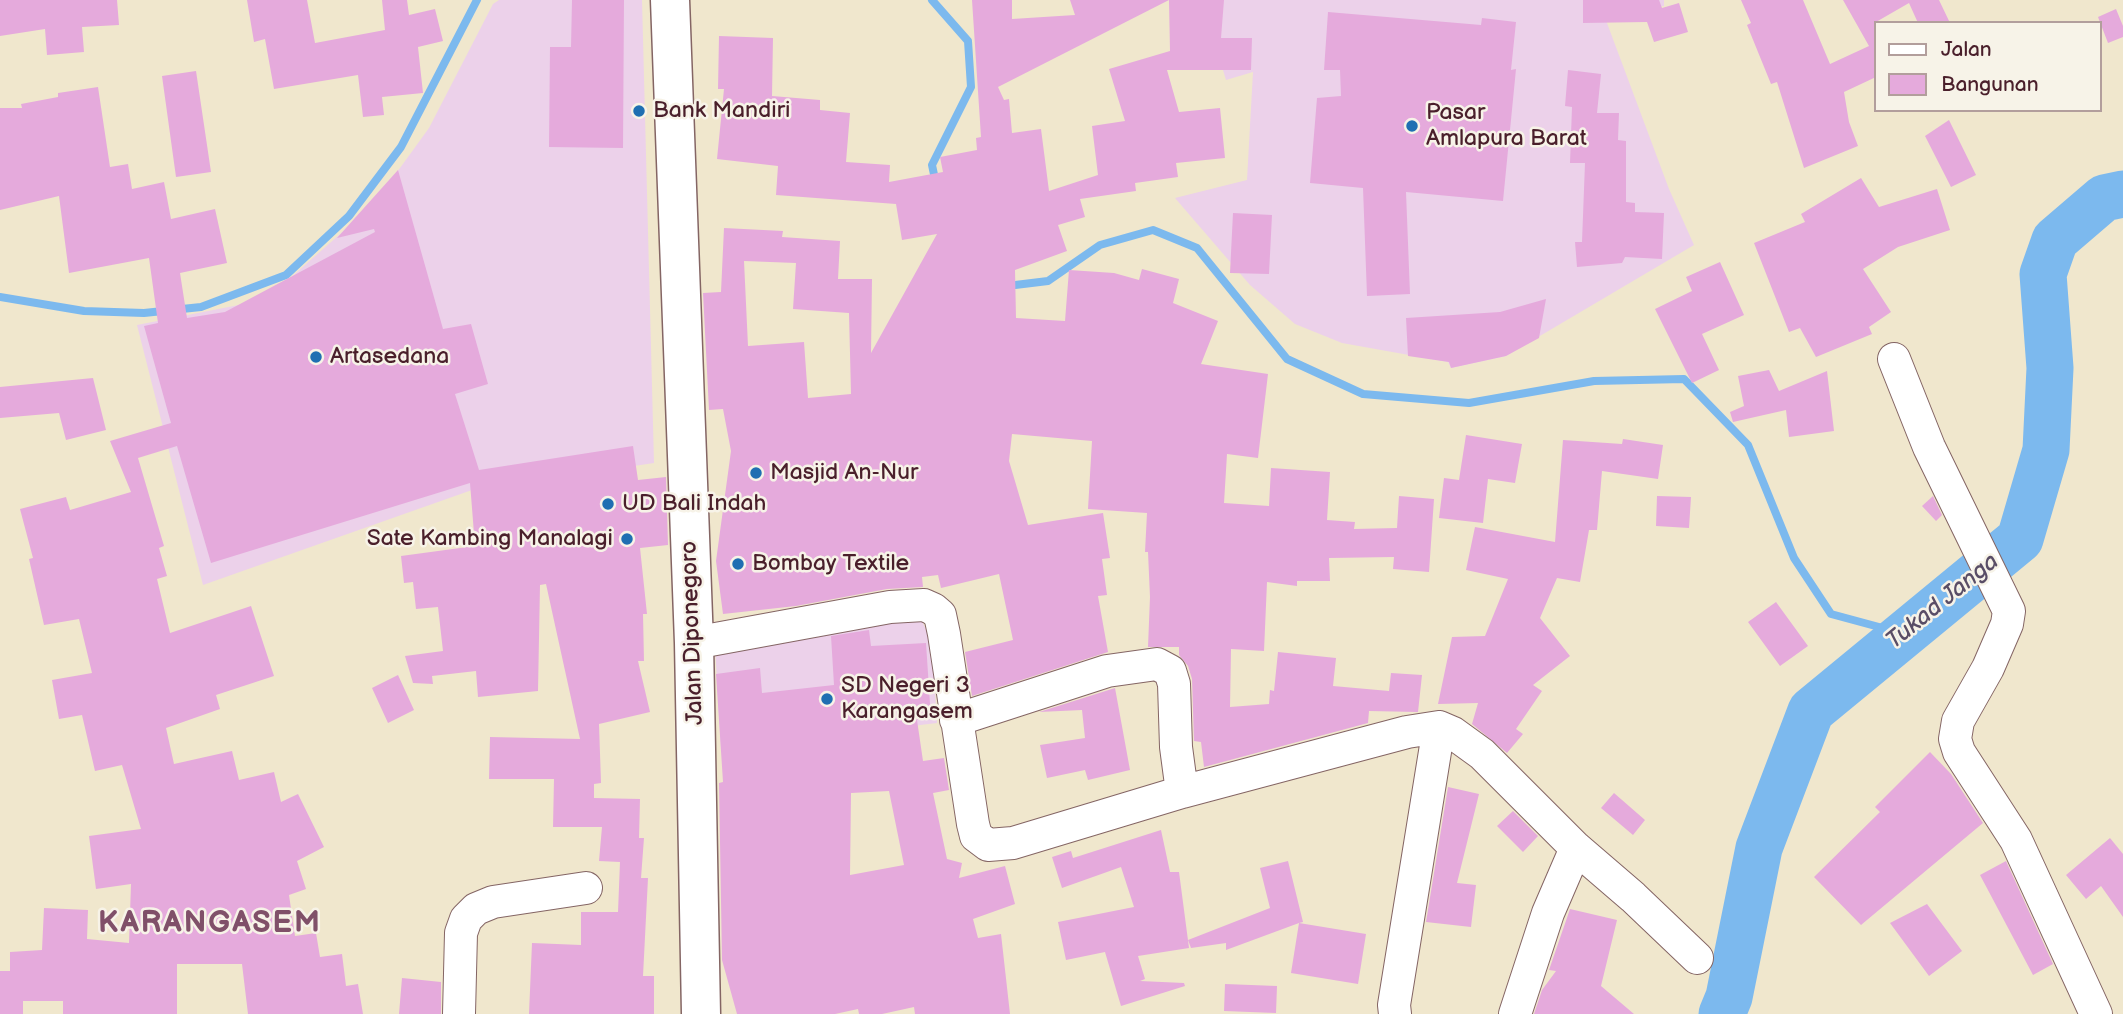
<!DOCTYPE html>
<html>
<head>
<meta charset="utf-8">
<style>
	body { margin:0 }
	#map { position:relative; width:2123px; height:1014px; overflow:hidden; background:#f0e7cd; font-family:"Balsamiq Sans",sans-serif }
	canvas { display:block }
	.legend { position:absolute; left:1874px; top:21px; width:228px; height:91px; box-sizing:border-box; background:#f7f3e8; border:2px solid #b29e9c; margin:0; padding:9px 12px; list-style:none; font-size:21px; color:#4a1f2b }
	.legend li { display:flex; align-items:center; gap:14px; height:35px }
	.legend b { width:35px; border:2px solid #b29e9c }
</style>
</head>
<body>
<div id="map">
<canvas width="2123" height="1014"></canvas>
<ul class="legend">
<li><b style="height:9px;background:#fff"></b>Jalan</li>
<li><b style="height:19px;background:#e5aadc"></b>Bangunan</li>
</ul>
</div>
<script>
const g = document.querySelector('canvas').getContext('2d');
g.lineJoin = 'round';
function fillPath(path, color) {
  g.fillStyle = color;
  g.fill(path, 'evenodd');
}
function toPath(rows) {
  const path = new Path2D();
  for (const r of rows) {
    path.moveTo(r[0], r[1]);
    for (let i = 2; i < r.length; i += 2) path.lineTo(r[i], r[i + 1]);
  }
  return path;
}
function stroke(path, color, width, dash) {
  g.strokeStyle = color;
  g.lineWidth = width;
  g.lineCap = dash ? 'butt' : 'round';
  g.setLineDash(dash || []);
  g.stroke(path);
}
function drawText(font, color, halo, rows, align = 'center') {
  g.font = font + ' "Balsamiq Sans",sans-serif';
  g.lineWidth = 5;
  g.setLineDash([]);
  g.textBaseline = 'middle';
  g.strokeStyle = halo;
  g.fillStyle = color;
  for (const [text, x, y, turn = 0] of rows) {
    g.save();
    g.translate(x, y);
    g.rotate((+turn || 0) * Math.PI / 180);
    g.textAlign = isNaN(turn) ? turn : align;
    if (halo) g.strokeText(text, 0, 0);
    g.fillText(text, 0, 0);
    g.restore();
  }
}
fillPath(toPath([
	[499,0,642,0,654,463,472,490,203,585,137,325,259,301,287,281,357,219,400,168,429,128,493,4],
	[1202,0,1664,0,1664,6,1604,15,1669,189,1694,245,1506,356,1451,368,1448,362,1342,343,1295,324,1250,285,1175,198,1247,180,1253,72,1226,80],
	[920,617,932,642,937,723,721,749,715,647]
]), '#ecd1ea');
stroke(toPath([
	[932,0,968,41,971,87,932,165,936,184],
	[1007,286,1048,281,1100,245,1153,230,1197,248,1287,359,1363,394,1469,403,1594,381,1684,379,1748,445,1794,558,1831,614,1905,634],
	[0,297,84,311,144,313,201,307,286,275,349,216,401,147,477,0]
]), '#7cb9ee', 8);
stroke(toPath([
	[1722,1014,1729,997,1759,848,1811,711,2020,539,2046,450,2050,368,2043,274,2055,240,2104,198,2123,194]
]), '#7cb9ee', 47);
fillPath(toPath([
	[0,0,117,0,119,25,82,27,84,52,47,55,45,29,0,36],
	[247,0,307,0,315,43,385,30,382,0,407,0,409,15,435,9,443,41,418,47,423,93,382,97,384,115,363,117,358,75,274,89,265,39,254,42],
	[572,0,624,0,623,148,549,147,550,47,571,47],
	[972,0,1012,0,1012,19,1075,15,1070,0,1169,0,998,87,1004,100,1009,99,1012,133,1041,129,1049,191,1098,175,1092,126,1125,121,1109,69,1170,51,1169,0,1224,0,1221,38,1252,38,1251,70,1167,70,1179,112,1220,108,1225,158,1176,163,1178,177,1135,183,1136,191,1080,199,1085,217,1058,225,1067,251,1015,270,1016,318,1065,321,1069,270,1114,273,1139,280,1142,269,1179,279,1173,303,1218,321,1201,364,1268,374,1258,458,1227,454,1224,503,1269,506,1271,468,1330,472,1327,520,1355,522,1354,529,1397,528,1399,496,1434,499,1429,572,1393,569,1394,557,1329,558,1330,581,1297,581,1297,586,1267,582,1264,651,1231,649,1230,707,1269,704,1270,690,1274,691,1278,652,1336,658,1333,686,1389,691,1391,673,1422,675,1418,712,1369,711,1368,723,1204,767,1201,742,1194,741,1192,679,1188,666,1179,655,1179,647,1148,647,1150,597,1148,552,1145,552,1147,513,1088,509,1092,441,1012,434,1009,461,1028,525,1103,513,1110,558,1102,559,1107,595,1098,596,1108,652,972,696,965,652,1013,640,999,574,941,588,938,575,922,577,923,587,887,589,796,606,723,614,716,561,731,451,723,409,709,410,703,293,721,292,724,228,783,231,782,237,840,241,838,279,872,279,871,353,937,234,902,240,896,204,776,195,778,166,717,159,724,89,718,89,719,36,773,38,772,96,820,100,820,110,850,113,846,162,890,165,889,182,943,172,940,157,977,150,976,138,981,137],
	[744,261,796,263,793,309,849,313,851,394,808,398,804,342,748,346],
	[1583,0,1659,0,1662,8,1679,3,1688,32,1654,42,1647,22,1583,23],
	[1741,0,1803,0,1830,64,1869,46,1843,0,1939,0,1950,23,1918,23,1909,3,1876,22,1876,77,1844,92,1849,122,1858,146,1804,168,1777,82,1771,84,1747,25,1751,23],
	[2116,9,2123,26,2123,37,2108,43,2098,17],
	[1328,12,1481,25,1482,18,1516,22,1511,70,1516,69,1503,201,1406,192,1410,294,1367,296,1363,188,1310,183,1317,98,1341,96,1340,70,1324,70],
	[1568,70,1601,74,1597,113,1619,113,1618,140,1626,141,1626,202,1635,203,1635,212,1664,213,1662,259,1625,257,1622,263,1577,267,1575,242,1582,242,1585,163,1570,163,1572,107,1565,106],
	[196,71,211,172,176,177,162,76],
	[98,87,110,167,128,164,132,189,164,182,171,219,215,209,227,263,180,273,187,318,225,312,375,232,374,229,337,238,398,170,443,329,471,324,488,384,455,394,479,470,633,446,638,480,666,477,668,545,640,548,647,614,643,614,644,661,638,661,650,712,599,724,601,783,594,784,594,798,640,799,639,838,644,838,641,878,648,878,643,976,654,976,654,1014,529,1014,532,943,581,945,581,912,618,912,620,862,599,861,602,827,553,827,554,779,489,779,490,737,580,739,546,584,540,585,538,691,478,697,476,671,432,676,433,684,413,683,405,656,443,651,438,607,416,609,413,582,404,583,401,556,475,546,470,483,211,563,177,446,138,458,164,546,159,548,167,576,157,579,170,633,251,606,274,676,216,695,220,709,166,728,174,764,232,751,239,780,274,772,281,802,298,794,324,847,297,861,306,889,289,895,295,936,316,933,320,957,342,954,346,986,358,984,363,1014,248,1014,242,964,177,964,177,1014,63,1014,63,1001,23,1001,23,1014,0,1014,0,971,10,971,10,952,42,950,44,908,88,910,87,939,129,943,131,884,96,889,89,836,141,829,122,765,95,771,82,715,59,719,52,680,92,673,79,619,44,625,29,559,33,558,20,509,66,497,70,510,131,492,110,441,171,423,144,326,158,323,149,258,69,273,59,196,0,210,0,108,22,108,21,104,58,97,58,93],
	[1949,120,1976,175,1951,187,1925,136],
	[1861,178,1879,207,1937,189,1950,230,1898,247,1863,269,1891,312,1869,327,1872,334,1816,357,1800,328,1789,332,1754,243,1805,222,1801,214],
	[1233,213,1272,215,1269,274,1230,273],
	[1720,262,1744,315,1702,334,1719,370,1692,383,1655,309,1692,291,1686,277],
	[1546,299,1539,338,1506,356,1451,368,1449,362,1408,356,1406,318,1500,312],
	[1769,370,1779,391,1827,371,1834,431,1789,437,1786,410,1733,422,1730,412,1744,406,1738,376],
	[93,378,106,430,66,440,59,413,0,418,0,387],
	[1466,435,1522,444,1515,483,1488,479,1483,523,1439,518,1444,478,1459,480],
	[1623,439,1663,445,1658,479,1602,471,1597,530,1589,530,1580,582,1557,578,1540,618,1570,656,1533,685,1542,691,1516,729,1523,734,1507,753,1472,724,1478,703,1438,704,1452,637,1485,636,1508,579,1466,570,1475,527,1555,542,1563,440,1622,444],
	[1657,496,1691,497,1689,528,1656,526],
	[1933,496,1942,515,1936,521,1922,506],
	[1776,602,1808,646,1780,666,1748,622],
	[869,630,871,646,926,643,931,719,917,720,923,761,944,758,949,790,933,793,947,859,962,863,959,878,1005,866,1015,904,973,919,978,938,1001,934,1010,1014,915,1014,914,1007,882,1014,859,1014,858,1009,835,1014,737,1014,722,960,719,783,723,782,716,674,760,668,762,693,834,685,831,636],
	[889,791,904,865,850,875,851,793],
	[398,675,414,710,388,723,372,688],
	[1115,688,1130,770,1088,780,1085,770,1047,778,1040,745,1085,738,1082,710,1039,712],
	[1930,752,1951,774,1983,823,1861,925,1814,877,1880,812,1875,807],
	[1448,787,1479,794,1457,883,1476,885,1471,927,1426,922],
	[1614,793,1645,820,1633,835,1601,808],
	[1513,811,1538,836,1523,852,1497,826],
	[1161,830,1170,872,1179,872,1189,948,1138,956,1145,979,1140,981,1184,983,1185,986,1121,1006,1105,952,1066,960,1058,922,1134,907,1121,867,1062,888,1052,857,1071,851,1073,858],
	[2110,838,2123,854,2123,917,2101,886,2086,899,2066,875],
	[1288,861,1303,922,1299,923,1366,934,1358,984,1291,973,1299,923,1226,950,1226,943,1191,948,1188,940,1270,908,1260,868],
	[2006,861,2053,964,2033,975,1980,875],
	[1927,904,1962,951,1929,976,1890,923],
	[1570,909,1617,920,1601,986,1634,1014,1534,1014,1542,990,1556,971,1549,970],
	[402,978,441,982,441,1014,399,1014],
	[1225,984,1277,986,1276,1013,1224,1011]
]), '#e5aadc');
const minor = toPath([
	[1894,359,1929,447,2009,611,2007,624,1988,668,1958,721,1955,739,1959,752,2016,840,2096,1014],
	[694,643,890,607,924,605,933,609,940,615,944,634,973,824,976,836,988,845,1013,843,1182,792,1407,732,1439,727,1453,733,1482,754,1576,848,1633,897,1697,958],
	[956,720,1107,671,1157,664,1170,671,1174,684,1176,747,1182,792],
	[459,1014,461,933,466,919,476,909,493,902,586,888],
	[1395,1014,1394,1005,1439,727],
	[1515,1014,1548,913,1576,848]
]);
const tertiary = toPath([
	[670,0,694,643,701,1014]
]);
stroke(minor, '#846564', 34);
stroke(tertiary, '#846564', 41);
stroke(minor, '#fff', 32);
stroke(tertiary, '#fff', 38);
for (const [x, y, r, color] of [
	[639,111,7,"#1f6fb2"],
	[1412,126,7,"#1f6fb2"],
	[316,357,7,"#1f6fb2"],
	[756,473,7,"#1f6fb2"],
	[608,504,7,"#1f6fb2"],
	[627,539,7,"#1f6fb2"],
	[738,564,7,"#1f6fb2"],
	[827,699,7,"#1f6fb2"]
]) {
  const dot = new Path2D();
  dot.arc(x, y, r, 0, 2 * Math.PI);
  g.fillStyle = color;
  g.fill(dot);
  stroke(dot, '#f7f3e8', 2.5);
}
drawText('23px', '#4a1f2b', '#f7f3e8', [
	["Bank Mandiri",653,111],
	["Pasar",1426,113],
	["Amlapura Barat",1426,139],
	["Artasedana",330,357],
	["Masjid An-Nur",770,473],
	["UD Bali Indah",622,504],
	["Sate Kambing Manalagi",613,539,"right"],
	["Bombay Textile",752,564],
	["SD Negeri 3",841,686],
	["Karangasem",841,712]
], 'left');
drawText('23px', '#4a1f2b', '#f7f3e8', [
	["Jalan Diponegoro",693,633,-92]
]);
drawText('italic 24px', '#594d66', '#f7f3e8', [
	["Tukad Janga",1943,602,-39]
]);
g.letterSpacing = '2px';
drawText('bold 30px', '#805069', '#f7f3e8', [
	["KARANGASEM",210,924]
]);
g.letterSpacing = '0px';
</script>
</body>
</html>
